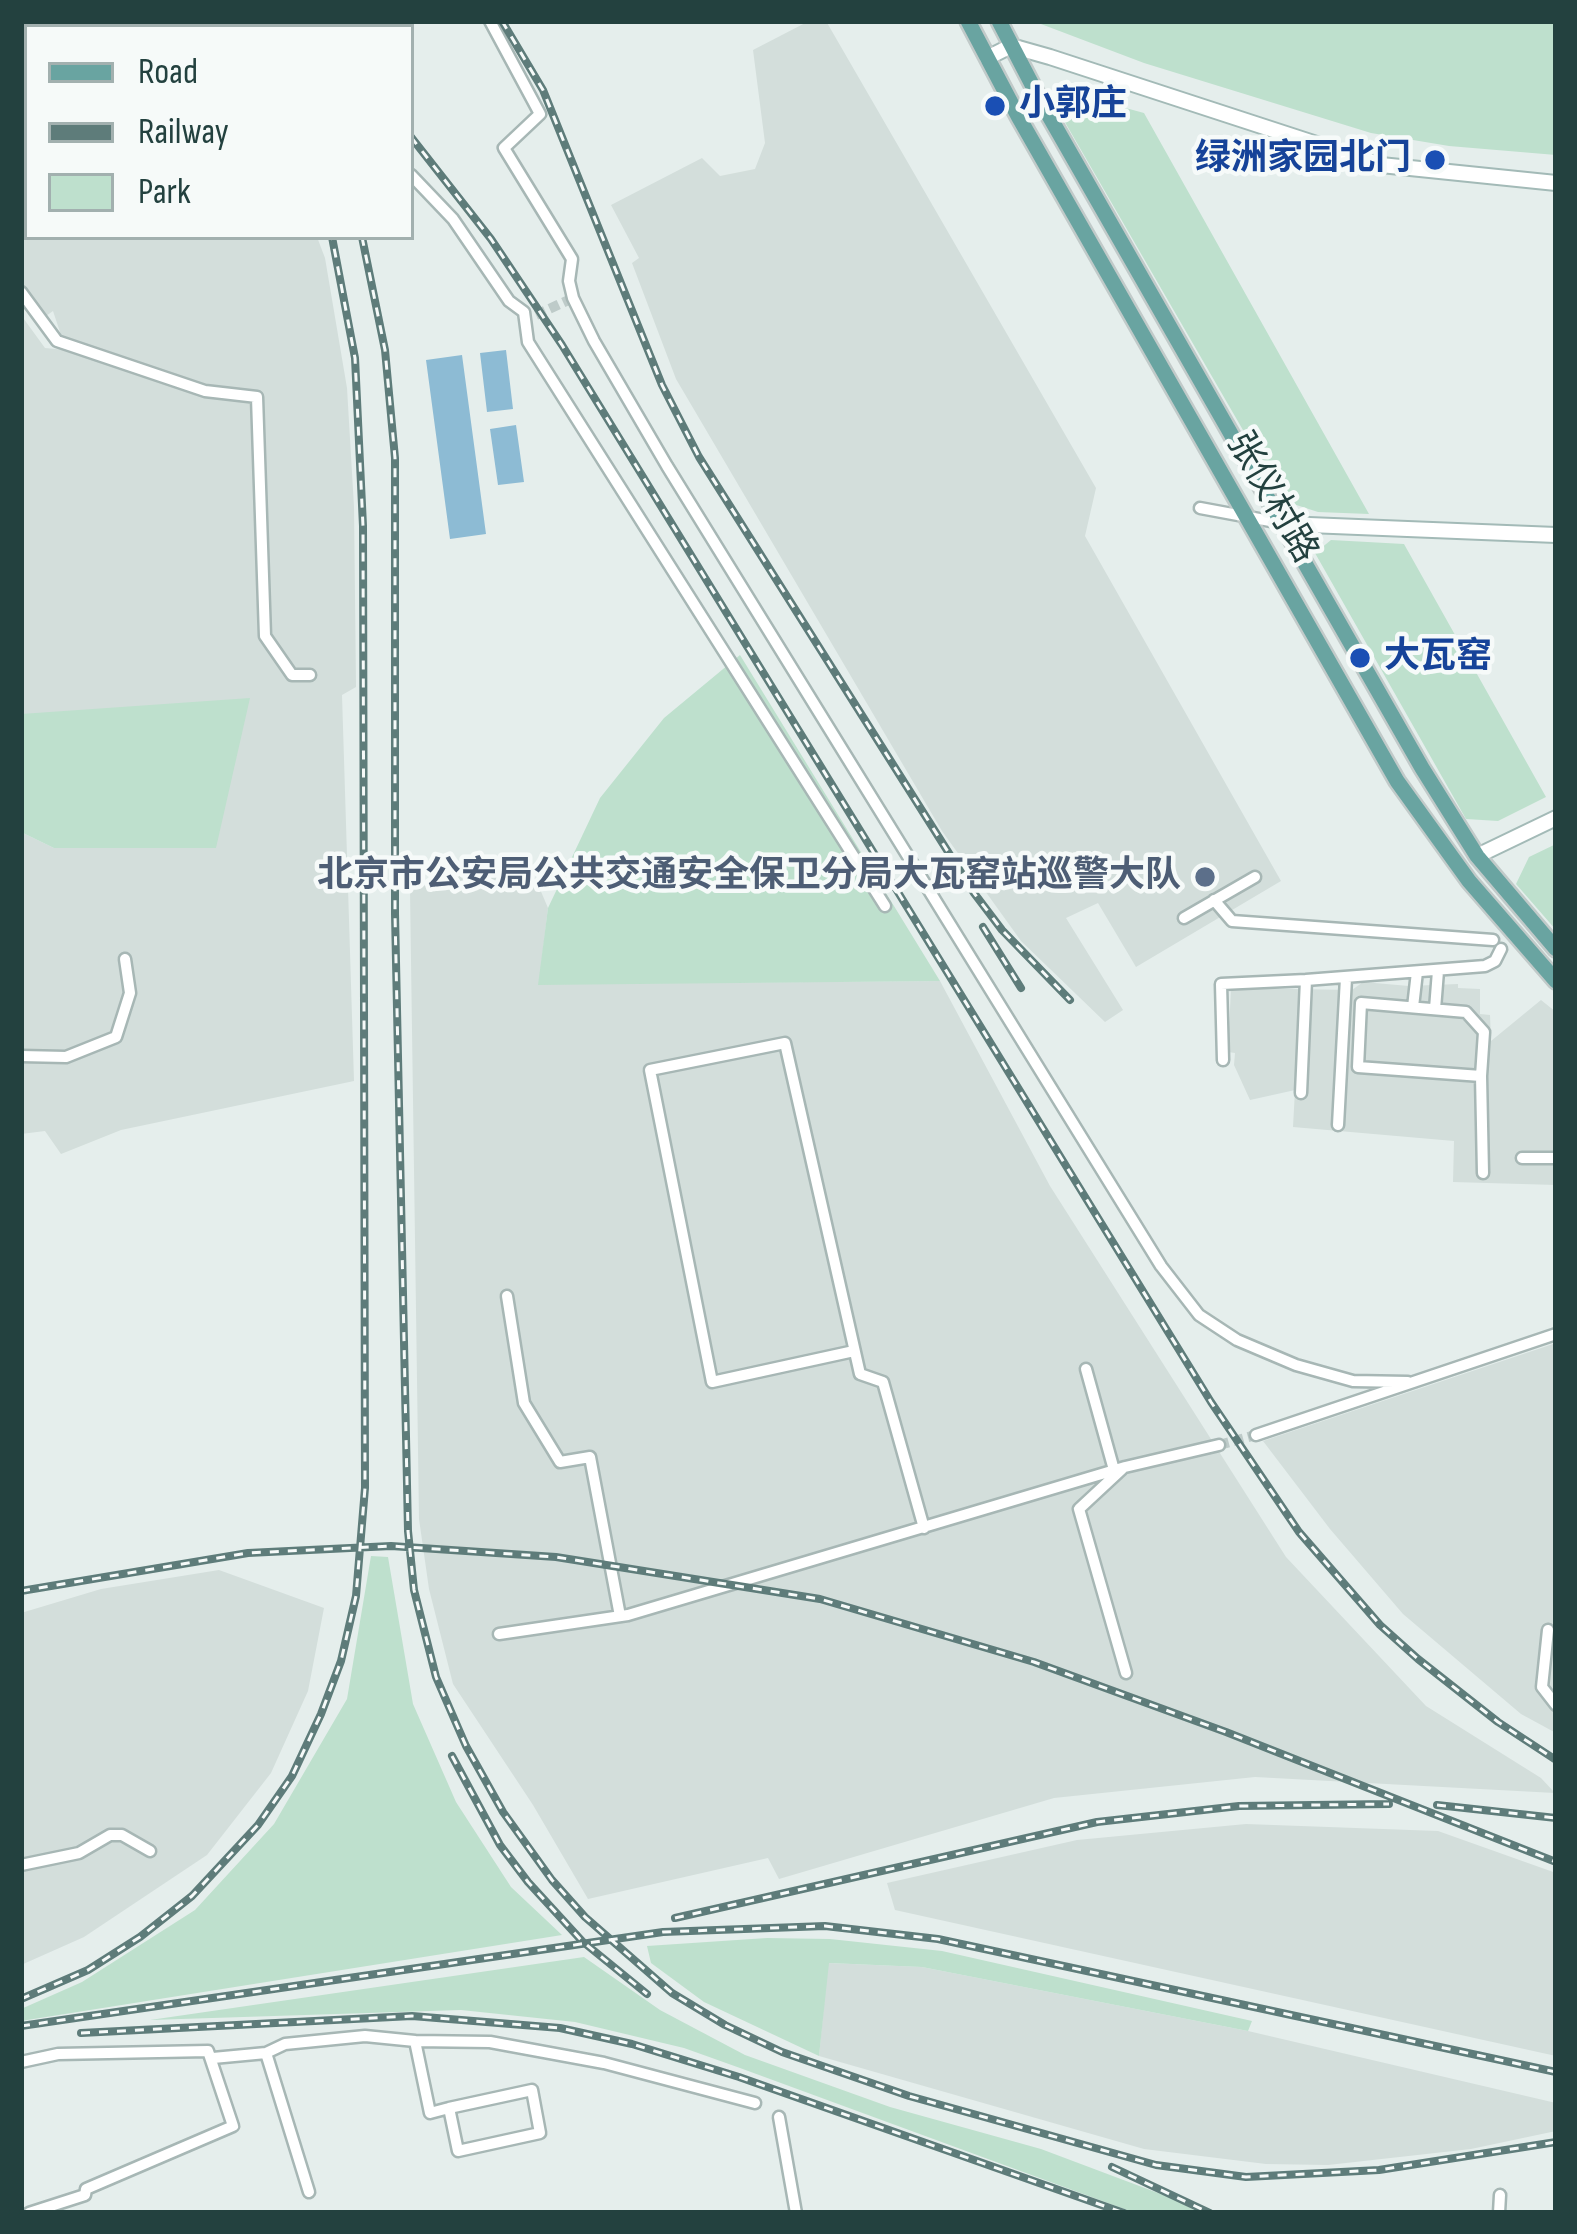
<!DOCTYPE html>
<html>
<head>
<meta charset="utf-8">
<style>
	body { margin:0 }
	#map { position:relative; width:1577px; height:2234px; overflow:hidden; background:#e5eeec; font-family:"Sofia Sans Condensed",sans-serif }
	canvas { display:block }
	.frame { position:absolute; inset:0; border:24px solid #23413f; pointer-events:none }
	.legend { position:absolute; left:24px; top:24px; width:390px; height:216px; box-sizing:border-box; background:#f6faf9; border:3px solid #a2b0af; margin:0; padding:15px 21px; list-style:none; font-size:36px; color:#23413f }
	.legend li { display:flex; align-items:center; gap:24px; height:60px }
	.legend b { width:60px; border:3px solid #a2b0af }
</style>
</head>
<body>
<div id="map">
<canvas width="1577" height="2234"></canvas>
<div class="frame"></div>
<ul class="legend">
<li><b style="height:15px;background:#69a4a1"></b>Road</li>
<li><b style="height:15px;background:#5e7c7a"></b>Railway</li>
<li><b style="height:33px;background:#bee0cd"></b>Park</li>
</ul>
</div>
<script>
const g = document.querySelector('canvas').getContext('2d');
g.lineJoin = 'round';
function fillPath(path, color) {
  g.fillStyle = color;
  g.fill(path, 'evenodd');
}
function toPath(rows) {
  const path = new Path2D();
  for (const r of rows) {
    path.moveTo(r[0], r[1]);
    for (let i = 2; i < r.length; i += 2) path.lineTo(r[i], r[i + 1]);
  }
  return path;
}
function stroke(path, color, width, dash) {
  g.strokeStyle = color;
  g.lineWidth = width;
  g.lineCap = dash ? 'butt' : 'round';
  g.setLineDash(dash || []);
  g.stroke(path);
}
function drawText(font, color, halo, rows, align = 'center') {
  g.font = font + ' "Sofia Sans Condensed","Noto Sans SC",sans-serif';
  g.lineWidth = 9;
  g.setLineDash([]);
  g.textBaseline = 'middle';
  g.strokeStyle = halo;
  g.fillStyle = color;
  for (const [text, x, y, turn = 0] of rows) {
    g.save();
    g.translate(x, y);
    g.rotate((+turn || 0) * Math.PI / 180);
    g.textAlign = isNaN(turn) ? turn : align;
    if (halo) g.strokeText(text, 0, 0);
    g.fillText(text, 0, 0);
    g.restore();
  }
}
fillPath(toPath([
	[21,21,216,21,220,27,27,27,27,237,317,237,325,258,347,388,354,507,356,687,342,695,354,1081,121,1130,61,1154,45,1131,21,1134,21,832,54,848,21,715,21,315,45,348,66,350,53,311,46,316,21,282],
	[809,21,826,21,1096,488,1085,536,1281,881,1136,967,1098,903,1066,918,1123,1010,1105,1022,1021,941,942,831,676,379,632,263,639,258,611,205,702,158,720,176,755,169,765,143,753,50],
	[525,854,548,908,539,984,940,981,1050,1186,1286,1557,1426,1706,1541,1778,1555,1793,1255,1777,1054,1798,779,1879,768,1858,588,1899,533,1805,453,1684,429,1589,419,1519,410,890],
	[1363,982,1409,986,1458,984,1458,988,1480,989,1480,1014,1490,1015,1491,1041,1541,1000,1556,1012,1556,1185,1453,1182,1454,1141,1293,1127,1295,1090,1250,1100,1234,1065,1235,1053,1228,1052,1231,988,1352,990],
	[1556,1343,1556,1733,1521,1714,1403,1614,1330,1529,1263,1441],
	[219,1570,324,1608,308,1691,271,1773,207,1855,84,1937,21,1965,21,1613,101,1589],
	[1246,1824,1438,1831,1556,1873,1556,2056,895,1910,887,1883,1077,1840],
	[828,1963,922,1967,1248,2031,1556,2103,1556,2131,1471,2149,1328,2165,1266,2164,1144,2149,819,2056]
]), '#d3dedb');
fillPath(toPath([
	[1033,21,1556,21,1556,155,1449,146,1371,133,1144,63],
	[1074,94,1144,113,1369,514,1318,512,1284,501,1055,105],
	[1331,540,1404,544,1546,797,1498,821,1466,819,1315,553],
	[740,655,940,981,538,985,548,908,600,798,664,718],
	[250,698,216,848,54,848,21,832,21,714],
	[1556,844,1556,930,1516,884,1529,857],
	[371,1556,388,1557,413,1704,456,1802,511,1887,562,1935,21,2021,21,2009,82,1982,195,1910,274,1824,347,1699],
	[767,1938,830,1939,942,1951,1252,2021,1248,2031,922,1967,829,1963,819,2056,704,2002,651,1963,647,1946],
	[584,1957,660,2010,745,2055,890,2107,1041,2149,1174,2199,1199,2213,1135,2213,740,2068,684,2048,575,2022,461,2010,150,2020]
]), '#bee0cd');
fillPath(toPath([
	[506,350,513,409,487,412,480,353],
	[462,355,486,534,450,539,426,360],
	[516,425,524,482,498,485,490,429]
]), '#8dbbd4');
stroke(toPath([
	[536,315,573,298],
	[1219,1445,1256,1435]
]), '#becbc9', 10, [10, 5]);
const street = toPath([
	[23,21,27,27],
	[226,21,229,27],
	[490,21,540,114,504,148,572,259,569,281,573,298,594,341,667,466,1161,1266,1199,1315,1237,1340,1296,1365,1353,1381,1408,1382],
	[411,175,453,219,509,301,524,312,528,342,885,906],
	[21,292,57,341,205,391,257,397,265,636,292,675,310,675],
	[1200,508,1281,523],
	[1214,900,1232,921,1493,940],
	[1184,918,1255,877],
	[1361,1003,1466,1012,1484,1032,1481,1076,1358,1067,1361,1003],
	[1413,1007,1417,972],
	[1435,1009,1438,971],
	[21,1056,66,1057,116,1037,130,993,125,959],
	[1223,1060,1221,984,1306,980],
	[1481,1076,1483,1173],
	[1301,1093,1306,980,1485,966,1495,961,1501,949],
	[1338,1125,1346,978],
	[1522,1158,1556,1158],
	[507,1296,524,1403,560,1462,590,1457,620,1616],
	[854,1351,712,1382,650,1070,785,1043,860,1374,883,1382,924,1528],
	[1086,1369,1114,1470],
	[1256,1435,1556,1334],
	[1122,1469,1079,1509,1126,1673],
	[1548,1630,1542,1687,1556,1705],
	[499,1634,628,1615,1125,1467,1219,1445],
	[21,1865,79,1853,110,1835,122,1835,150,1851],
	[415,2041,490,2042,604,2063,755,2103],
	[266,2053,285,2044,365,2036,415,2041,430,2113,449,2108,532,2090,540,2133,458,2151,449,2108],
	[213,2058,266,2053,309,2192],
	[21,2062,58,2054,208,2051,233,2126,86,2189,85,2195,29,2213],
	[779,2117,796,2213],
	[1499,2213,1500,2195]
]);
const secondary = toPath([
	[987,58,1011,46,1050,57,1381,165,1556,183],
	[1284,524,1556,535],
	[1477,856,1556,818]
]);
const primary = toPath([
	[968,21,1018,116,1397,781,1469,881,1556,981],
	[999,21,1040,100,1422,768,1477,856,1556,949]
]);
stroke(street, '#a7b7b5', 15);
stroke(secondary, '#a3bab7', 18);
stroke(primary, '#c1cac9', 20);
stroke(street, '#fff', 10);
stroke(secondary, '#fff', 14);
stroke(primary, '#69a4a1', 15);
const rail = toPath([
	[258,21,262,27],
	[307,21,313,27],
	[502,21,543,90,662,385,699,457,974,893,1002,930,1070,1000],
	[411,137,491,239,562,345,1211,1402,1299,1532,1380,1625,1418,1659,1498,1722,1556,1760],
	[362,237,385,350,395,458,395,914,408,1531,414,1590,436,1677,466,1746,503,1812,552,1880,585,1917,672,1993,725,2025,782,2052,909,2096,1156,2165,1246,2177,1379,2170,1556,2142],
	[983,927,1021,988],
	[21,1591,248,1553,391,1546,556,1557,820,1599,1034,1662,1226,1732,1556,1862],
	[452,1756,500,1845,528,1882,582,1941,647,1994],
	[1437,1805,1556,1818],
	[675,1918,1097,1822,1239,1806,1389,1804],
	[21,1999,88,1970,140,1937,192,1896,258,1825,292,1776,321,1714,341,1661,356,1596,365,1488,363,526,355,358,332,237],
	[21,2026,663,1932,825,1926,938,1939,1556,2072],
	[81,2033,412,2016,560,2028,632,2044,739,2077,1124,2213],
	[1112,2167,1210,2213]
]);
stroke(rail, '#5e7c7a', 8);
stroke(rail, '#f6faf9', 3, [9]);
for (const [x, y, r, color] of [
	[995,106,12,"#1a4fb4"],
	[1435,160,12,"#1a4fb4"],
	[1360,658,12,"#1a4fb4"],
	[1205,877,12,"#5c6f8a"]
]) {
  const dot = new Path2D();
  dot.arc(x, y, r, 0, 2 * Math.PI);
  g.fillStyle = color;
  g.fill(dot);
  stroke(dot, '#f6faf9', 4.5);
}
drawText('bold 36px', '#164399', '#f6faf9', [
	["小郭庄",1019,106],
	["绿洲家园北门",1411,160,"right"],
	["大瓦窑",1384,658]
], 'left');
drawText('36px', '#23413f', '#f6faf9', [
	["张仪村路",1271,498,60]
]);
drawText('bold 36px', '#4e5e75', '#f6faf9', [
	["北京市公安局公共交通安全保卫分局大瓦窑站巡警大队",1181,877]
], 'right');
</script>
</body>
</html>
